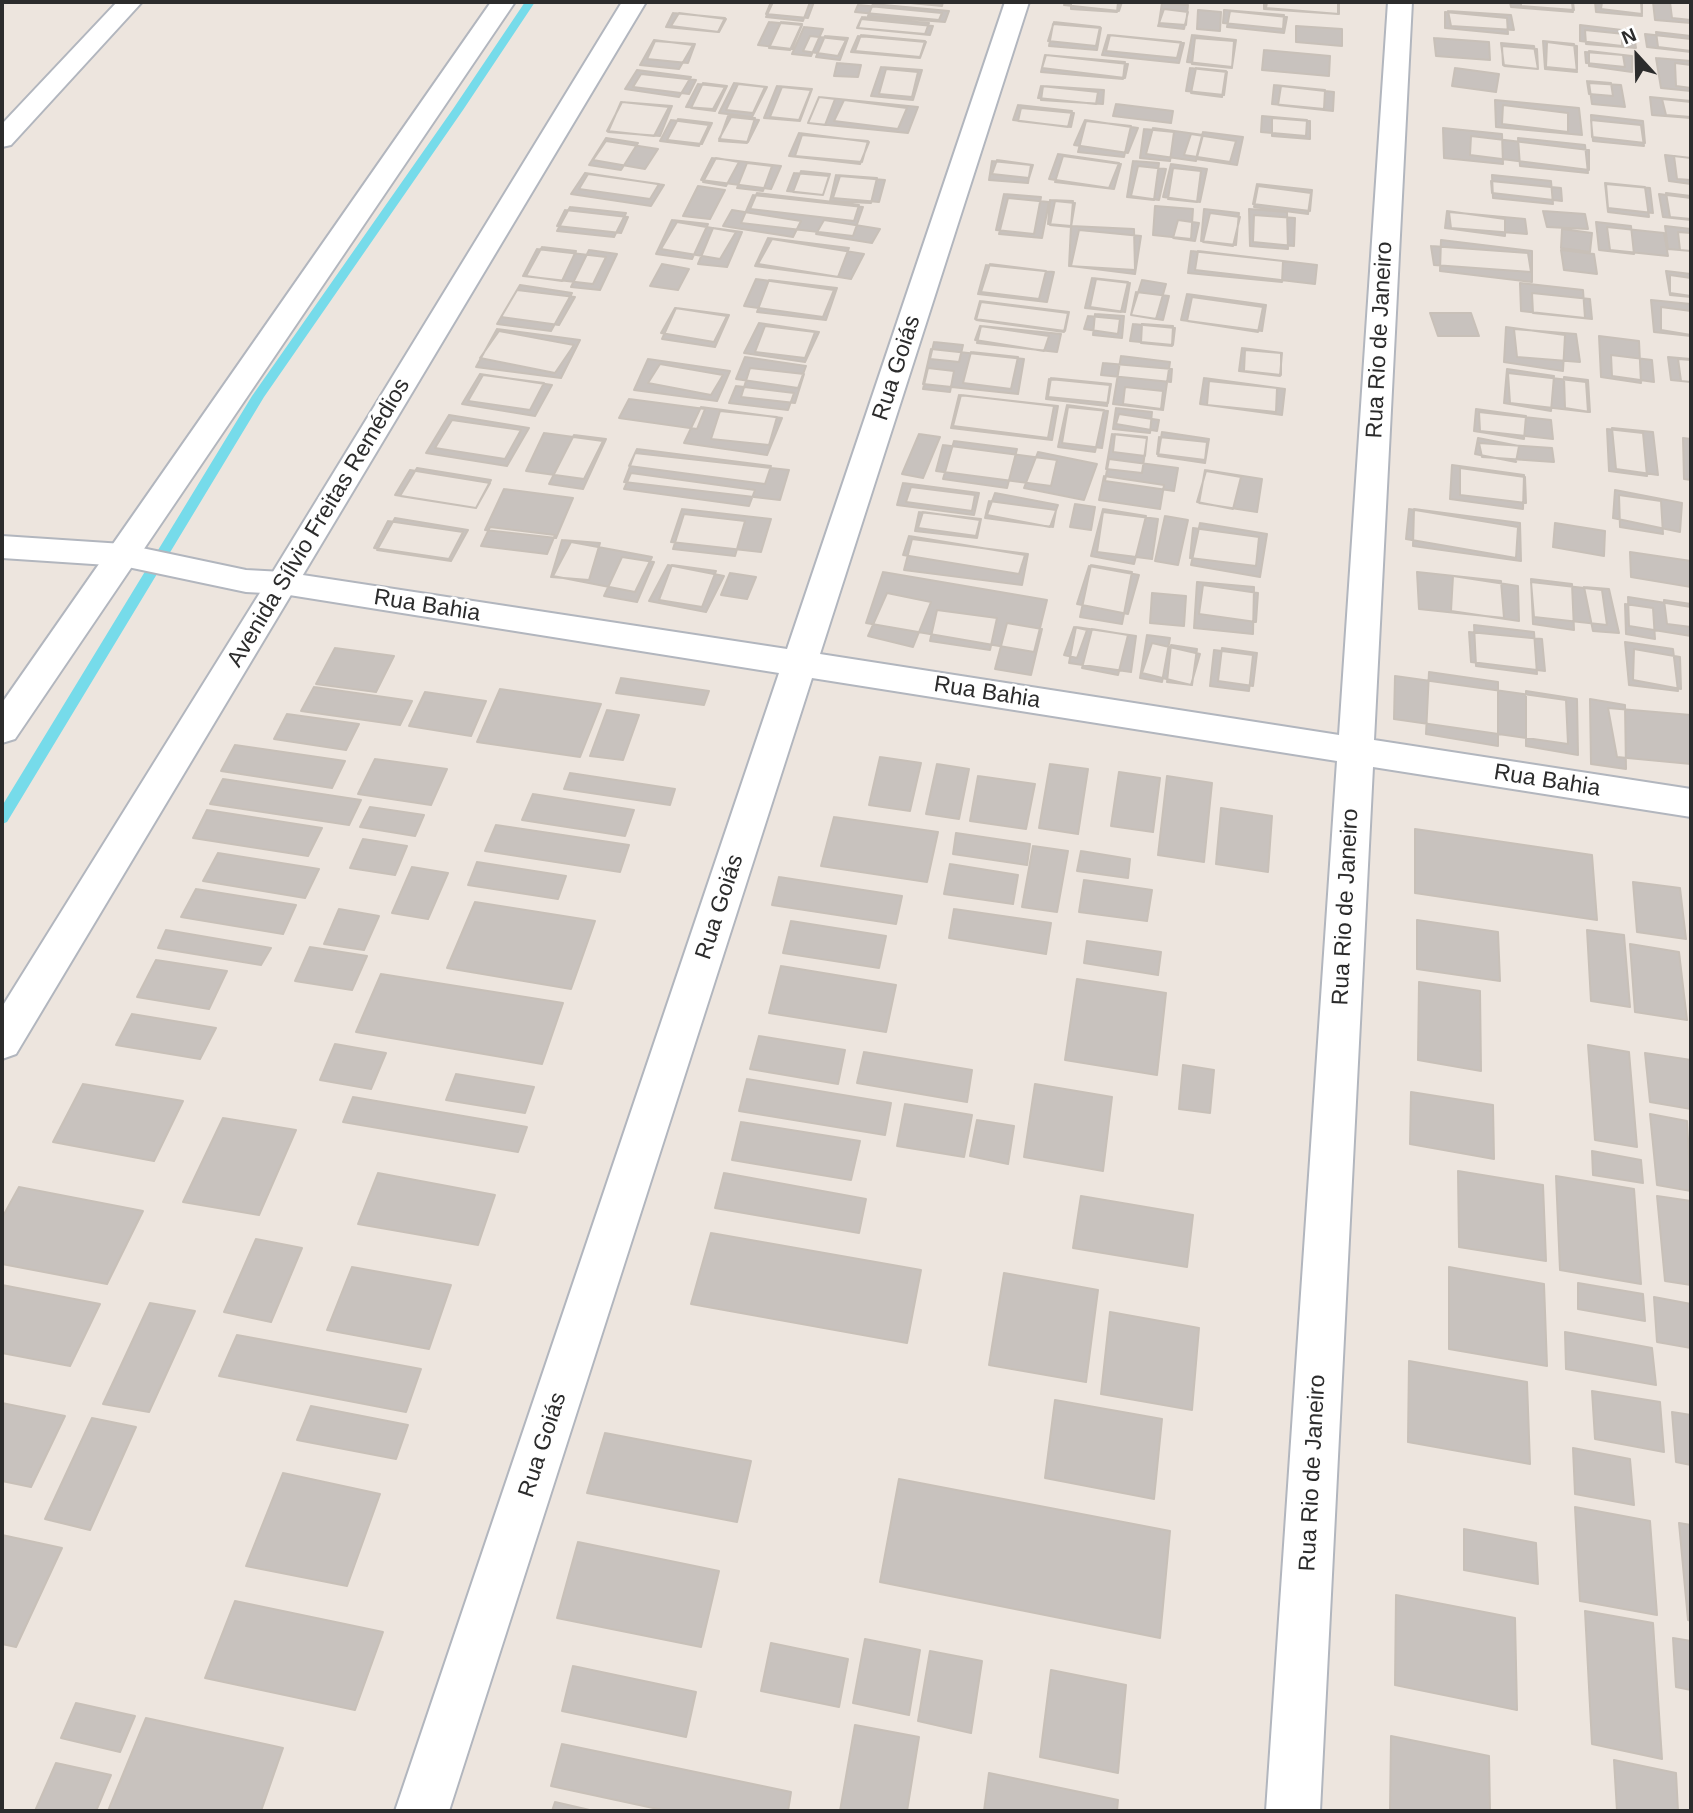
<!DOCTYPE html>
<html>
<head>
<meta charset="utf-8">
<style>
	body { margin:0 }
	#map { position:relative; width:1693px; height:1813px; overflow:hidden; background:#ede5de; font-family:Arial,sans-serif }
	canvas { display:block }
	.frame { position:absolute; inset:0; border:4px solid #2c2c2c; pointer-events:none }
	.north { position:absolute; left:1602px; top:21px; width:70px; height:70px; -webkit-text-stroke:5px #fff; paint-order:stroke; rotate:338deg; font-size:19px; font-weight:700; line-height:28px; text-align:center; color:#2c2c2c }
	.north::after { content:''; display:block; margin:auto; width:24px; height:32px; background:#2c2c2c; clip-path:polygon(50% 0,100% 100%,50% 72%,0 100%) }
</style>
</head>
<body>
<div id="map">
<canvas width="1693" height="1813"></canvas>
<div class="frame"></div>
<div class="north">N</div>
</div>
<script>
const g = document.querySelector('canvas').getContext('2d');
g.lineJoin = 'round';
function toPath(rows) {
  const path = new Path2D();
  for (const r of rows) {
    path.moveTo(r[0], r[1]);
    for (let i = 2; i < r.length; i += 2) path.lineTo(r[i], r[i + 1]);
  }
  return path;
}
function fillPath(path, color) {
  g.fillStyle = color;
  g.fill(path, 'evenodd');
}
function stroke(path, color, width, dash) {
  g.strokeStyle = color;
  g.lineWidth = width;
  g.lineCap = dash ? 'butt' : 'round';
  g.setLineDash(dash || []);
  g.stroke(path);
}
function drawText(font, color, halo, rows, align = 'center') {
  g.font = font + ' Arial,sans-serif';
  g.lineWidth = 6;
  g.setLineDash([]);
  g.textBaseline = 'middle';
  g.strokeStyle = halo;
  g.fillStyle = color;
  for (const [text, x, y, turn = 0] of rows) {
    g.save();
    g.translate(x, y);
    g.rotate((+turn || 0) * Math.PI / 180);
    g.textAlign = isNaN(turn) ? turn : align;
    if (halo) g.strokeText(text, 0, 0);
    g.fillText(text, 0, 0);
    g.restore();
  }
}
fillPath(toPath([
	[525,2,535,2,463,110,264,397,7,822,2,824,2,806,252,396,453,109,525,2]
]), '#76dbea');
const building = toPath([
	[771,2,814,2,808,18,766,14,771,2],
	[773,2,810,2,803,21,766,17,773,2],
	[900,2,943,2,942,6,900,2],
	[1066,2,1122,2,1119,11,1064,5,1066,2],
	[1071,2,1118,2,1117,12,1071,9,1071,2],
	[1264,2,1338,2,1338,14,1264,9,1264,2],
	[1267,2,1339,2,1339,14,1266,8,1267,2],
	[1510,2,1572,2,1573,12,1511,7,1510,2],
	[1521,2,1573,2,1574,10,1521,6,1521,2],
	[1595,2,1641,2,1642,16,1596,12,1595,2],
	[1602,2,1642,2,1642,14,1601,9,1602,2],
	[1653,2,1691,2,1691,23,1655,20,1653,2],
	[1670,2,1691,2,1691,20,1672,18,1670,2],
	[1162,3,1188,5,1186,25,1159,23,1162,3],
	[873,4,949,11,945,22,868,16,873,4],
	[858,5,942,13,939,20,855,12,858,5],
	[1164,9,1188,12,1184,29,1158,26,1164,9],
	[1198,10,1221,12,1220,31,1197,29,1198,10],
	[1224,10,1284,15,1283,29,1223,23,1224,10],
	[1230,11,1287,17,1284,33,1227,27,1230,11],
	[1448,11,1511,15,1514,30,1451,26,1448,11],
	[1445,12,1507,18,1508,34,1445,28,1445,12],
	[673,13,725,18,718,32,666,27,673,13],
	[679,13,726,19,719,32,671,26,679,13],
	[862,17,929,23,925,34,858,28,862,17],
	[861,19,933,26,930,35,857,28,861,19],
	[769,22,802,25,792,49,758,45,769,22],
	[781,22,802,24,790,50,769,48,781,22],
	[1054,22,1100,27,1096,46,1048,41,1054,22],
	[1053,24,1101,28,1097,50,1049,46,1053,24],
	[1580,25,1622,30,1622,46,1580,41,1580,25],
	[1296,26,1342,29,1342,46,1296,42,1296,26],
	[804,27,823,29,811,56,792,54,804,27],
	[1585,30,1634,35,1636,48,1586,44,1585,30],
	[1656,32,1691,36,1691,51,1658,47,1656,32],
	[1645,34,1691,39,1691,52,1647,47,1645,34],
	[861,35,925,41,920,57,855,51,861,35],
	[1108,35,1184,43,1179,63,1102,55,1108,35],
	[1110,35,1181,42,1177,58,1106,51,1110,35],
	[1192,35,1236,40,1232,67,1187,62,1192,35],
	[810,36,846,40,838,56,803,51,810,36],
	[825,36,848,38,840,60,816,57,825,36],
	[858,36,926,42,920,58,851,52,858,36],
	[1195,38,1234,41,1232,68,1192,64,1195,38],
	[1434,38,1489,42,1490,60,1436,56,1434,38],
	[654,40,693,45,679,69,640,65,654,40],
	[655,41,695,44,688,63,647,59,655,41],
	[1543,41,1574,44,1577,72,1545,69,1543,41],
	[1547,42,1577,46,1577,70,1546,67,1547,42],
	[1501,43,1534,46,1538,69,1504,66,1501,43],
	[1502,46,1537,49,1538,69,1503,65,1502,46],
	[1264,50,1330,56,1329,76,1262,70,1264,50],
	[1589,51,1632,56,1632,72,1589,66,1589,51],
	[1585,52,1623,55,1625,67,1586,63,1585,52],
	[1045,55,1125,62,1123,79,1041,72,1045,55],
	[1046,55,1128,64,1125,78,1042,68,1046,55],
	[1656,58,1691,61,1691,91,1661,88,1656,58],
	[837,63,861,65,858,77,834,76,837,63],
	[1675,63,1691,65,1691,88,1676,86,1675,63],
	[881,67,922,70,913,100,871,96,881,67],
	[1190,68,1227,72,1224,95,1186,91,1190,68],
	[1196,68,1226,71,1222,97,1191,93,1196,68],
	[1455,68,1499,74,1496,92,1452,86,1455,68],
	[886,69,918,72,912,97,879,94,886,69],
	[637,70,691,77,679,97,625,89,637,70],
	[641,74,696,80,689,94,633,87,641,74],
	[1587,81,1611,83,1613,96,1589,94,1587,81],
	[703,83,727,86,715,111,691,108,703,83],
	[734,83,767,87,752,117,719,113,734,83],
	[1589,83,1621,85,1625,107,1592,104,1589,83],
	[698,84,725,87,713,109,686,107,698,84],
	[738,84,765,87,753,113,726,110,738,84],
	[1274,85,1325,90,1324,109,1272,104,1274,85],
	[777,86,812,89,800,121,764,118,777,86],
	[1041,86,1098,92,1096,104,1038,98,1041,86],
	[1043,86,1104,90,1103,104,1041,100,1043,86],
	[1281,86,1334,92,1333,111,1278,105,1281,86],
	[782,87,811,90,799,120,770,117,782,87],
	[819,97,835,99,825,125,808,123,819,97],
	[819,97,918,107,908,133,808,123,819,97],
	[1650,97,1691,101,1691,118,1652,115,1650,97],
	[1662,99,1691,102,1691,117,1666,115,1662,99],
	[844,100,907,108,898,129,834,121,844,100],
	[1495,100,1579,108,1582,135,1496,127,1495,100],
	[621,102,672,106,660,136,608,132,621,102],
	[622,102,669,107,654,136,607,131,622,102],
	[1116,104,1173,111,1171,123,1113,116,1116,104],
	[1018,105,1072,111,1068,127,1013,120,1018,105],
	[1503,105,1568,113,1568,132,1502,124,1503,105],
	[1021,108,1074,113,1071,127,1018,121,1021,108],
	[1591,115,1643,121,1645,143,1592,137,1591,115],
	[728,116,755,118,747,143,719,141,728,116],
	[1262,116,1307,120,1306,136,1261,132,1262,116],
	[731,117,759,120,748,142,719,139,731,117],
	[1272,118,1310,121,1310,139,1272,136,1272,118],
	[678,119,712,123,702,144,667,140,678,119],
	[671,120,709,125,699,146,660,141,671,120],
	[1085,120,1138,128,1128,153,1074,145,1085,120],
	[1591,120,1641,125,1644,146,1593,141,1591,120],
	[1086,121,1131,126,1124,157,1078,152,1086,121],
	[1153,128,1203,135,1196,161,1146,154,1153,128],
	[1443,128,1502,134,1503,164,1444,158,1443,128],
	[1144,129,1174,132,1170,161,1140,158,1144,129],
	[1203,132,1243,137,1237,165,1196,159,1203,132],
	[799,133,869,142,860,164,789,156,799,133],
	[1191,134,1236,141,1230,162,1184,155,1191,134],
	[802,135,868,141,862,162,795,156,802,135],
	[1471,136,1589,150,1589,170,1470,155,1471,136],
	[606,138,638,143,621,170,589,165,606,138],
	[1518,138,1585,145,1588,173,1520,166,1518,138],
	[606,141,658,149,645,169,593,160,606,141],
	[1058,154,1119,163,1109,188,1049,179,1058,154],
	[1665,155,1691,158,1691,184,1669,181,1665,155],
	[1063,156,1121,164,1114,189,1055,182,1063,156],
	[1674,156,1691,158,1691,180,1677,179,1674,156],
	[712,158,781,166,771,189,701,180,712,158],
	[716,158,739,162,726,186,703,182,716,158],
	[997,160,1033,165,1029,178,992,174,997,160],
	[992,161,1031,165,1028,183,989,180,992,161],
	[1133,161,1159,163,1154,200,1127,197,1133,161],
	[747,163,772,166,763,191,737,188,747,163],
	[1171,164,1207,169,1200,202,1163,197,1171,164],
	[1138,166,1166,169,1159,200,1131,196,1138,166],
	[1173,168,1201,171,1197,202,1168,199,1173,168],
	[801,171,830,174,823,195,793,192,801,171],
	[585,173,664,185,651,206,571,194,585,173],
	[794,173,829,176,823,195,787,191,794,173],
	[588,174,659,184,650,199,579,189,588,174],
	[836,175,877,178,871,203,830,201,836,175],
	[1492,175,1551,181,1553,204,1493,198,1492,175],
	[840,176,885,180,879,202,833,198,840,176],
	[1491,181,1561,188,1562,201,1492,193,1491,181],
	[1605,183,1645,187,1649,217,1608,212,1605,183],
	[1257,184,1312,190,1310,211,1253,204,1257,184],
	[1606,184,1650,188,1653,213,1608,208,1606,184],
	[698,186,725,190,710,219,683,216,698,186],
	[1258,186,1311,193,1308,214,1254,207,1258,186],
	[757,193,859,205,854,221,750,209,757,193],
	[1666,193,1691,196,1691,219,1670,217,1666,193],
	[1004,194,1041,197,1034,234,996,230,1004,194],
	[1659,194,1691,198,1691,220,1663,217,1659,194],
	[753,195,863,207,853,236,741,223,753,195],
	[1008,198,1049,202,1042,238,999,234,1008,198],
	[1050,200,1073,201,1071,226,1048,224,1050,200],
	[1055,201,1075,203,1071,227,1050,225,1055,201],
	[1155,206,1193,209,1191,239,1153,235,1155,206],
	[570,207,626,213,614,237,557,231,570,207],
	[1204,209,1239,213,1236,245,1201,241,1204,209],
	[1249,209,1287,212,1288,249,1250,246,1249,209],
	[565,210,628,217,621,233,557,226,565,210],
	[732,210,801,221,793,237,723,226,732,210],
	[1447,211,1505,219,1505,236,1445,228,1447,211],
	[1543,211,1585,214,1588,229,1547,227,1543,211],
	[1449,212,1525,219,1527,234,1451,228,1449,212],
	[1210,213,1240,217,1233,246,1203,242,1210,213],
	[1254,215,1295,218,1294,246,1253,242,1254,215],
	[672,220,708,224,692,259,656,254,672,220],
	[824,220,880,229,872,243,816,234,824,220],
	[1178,220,1199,223,1195,241,1173,238,1178,220],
	[677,222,736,232,720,259,661,249,677,222],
	[1596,222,1631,226,1634,254,1599,250,1596,222],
	[1071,226,1134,229,1135,270,1069,266,1071,226],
	[1665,226,1691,229,1691,251,1668,249,1665,226],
	[1607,227,1664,233,1668,256,1610,250,1607,227],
	[713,228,742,232,727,267,698,264,713,228],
	[1562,229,1592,233,1590,252,1561,248,1562,229],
	[1079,230,1141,236,1135,274,1071,266,1079,230],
	[1678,232,1691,233,1691,251,1680,250,1678,232],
	[768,238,849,248,838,277,755,266,768,238],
	[772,239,864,254,851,279,758,264,772,239],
	[1441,240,1532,251,1532,282,1440,271,1441,240],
	[1431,246,1528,253,1531,272,1434,265,1431,246],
	[542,247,576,251,562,281,526,276,542,247],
	[537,249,606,257,593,284,523,276,537,249],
	[589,250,617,254,600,290,571,287,589,250],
	[1561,250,1594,254,1597,274,1564,270,1561,250],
	[1191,251,1283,261,1282,282,1188,273,1191,251],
	[1198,251,1317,265,1315,284,1195,270,1198,251],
	[662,264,689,269,678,290,650,286,662,264],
	[990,264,1046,271,1039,299,981,292,990,264],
	[986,265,1054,272,1047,302,978,294,986,265],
	[1666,271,1691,274,1691,297,1670,295,1666,271],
	[1670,275,1691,278,1691,296,1670,293,1670,275],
	[1092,278,1128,282,1121,312,1085,308,1092,278],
	[756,279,834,290,823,317,744,306,756,279],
	[1096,279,1130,283,1125,312,1090,307,1096,279],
	[769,280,837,288,826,320,757,312,769,280],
	[1142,280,1166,284,1156,319,1131,315,1142,280],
	[1520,283,1583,290,1585,318,1521,311,1520,283],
	[520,285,572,293,551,331,497,324,520,285],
	[517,290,575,297,559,325,501,317,517,290],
	[1136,292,1169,296,1163,320,1131,315,1136,292],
	[1532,293,1590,299,1592,319,1533,313,1532,293],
	[1187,294,1266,305,1262,331,1181,320,1187,294],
	[1192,297,1263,307,1258,332,1187,321,1192,297],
	[1651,300,1691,304,1691,336,1654,332,1651,300],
	[980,301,1069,312,1065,331,975,319,980,301],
	[981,302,1068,313,1064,332,976,320,981,302],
	[1661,307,1691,311,1691,335,1661,330,1661,307],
	[675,308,727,316,714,342,661,333,675,308],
	[676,308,729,315,715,347,662,339,676,308],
	[1430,313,1471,313,1479,336,1438,336,1430,313],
	[1095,314,1124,316,1122,338,1093,335,1095,314],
	[1088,316,1120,319,1118,334,1084,329,1088,316],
	[759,323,819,332,805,362,744,353,759,323],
	[1133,324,1175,328,1173,345,1130,341,1133,324],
	[1142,324,1173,326,1172,346,1141,343,1142,324],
	[765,326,815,332,805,358,755,352,765,326],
	[980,326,1049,336,1044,351,975,340,980,326],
	[981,326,1061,334,1057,352,977,343,981,326],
	[1506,327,1565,335,1563,371,1504,362,1506,327],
	[497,329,580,340,561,378,476,367,497,329],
	[1514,329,1576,334,1580,362,1517,357,1514,329],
	[499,331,574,345,555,373,480,358,499,331],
	[1599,336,1639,341,1641,383,1601,377,1599,336],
	[934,342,963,345,959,362,930,359,934,342],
	[1242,348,1282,353,1280,376,1239,371,1242,348],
	[931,349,1024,359,1018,394,923,384,931,349],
	[1245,350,1281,353,1281,375,1244,371,1245,350],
	[971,352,1018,357,1011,389,963,383,971,352],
	[1611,355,1652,360,1654,382,1612,376,1611,355],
	[1121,356,1170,362,1163,410,1113,404,1121,356],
	[745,357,806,366,798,388,736,379,745,357],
	[1668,357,1691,359,1691,382,1671,380,1668,357],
	[648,359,730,371,717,401,634,390,648,359],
	[1678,359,1691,360,1691,382,1681,381,1678,359],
	[1103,363,1172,369,1171,382,1101,375,1103,363],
	[660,364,723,375,711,395,648,383,660,364],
	[750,368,804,374,795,403,741,397,750,368],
	[928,368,954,371,950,392,923,389,928,368],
	[1507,369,1554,376,1551,411,1504,403,1507,369],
	[1508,373,1586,382,1588,412,1510,403,1508,373],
	[480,374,552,385,535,416,462,404,480,374],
	[483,375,544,383,530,410,468,401,483,375],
	[1564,377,1588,380,1590,412,1565,408,1564,377],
	[1051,378,1111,384,1108,403,1048,397,1051,378],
	[1204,378,1285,389,1282,415,1200,404,1204,378],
	[1049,379,1110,385,1107,406,1046,399,1049,379],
	[1209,381,1277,388,1276,412,1207,405,1209,381],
	[736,386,794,393,788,410,729,403,736,386],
	[1125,387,1163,391,1161,409,1123,404,1125,387],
	[959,395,1058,406,1052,440,951,428,959,395],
	[961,395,1054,406,1048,438,953,426,961,395],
	[629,399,705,409,697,429,619,418,629,399],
	[1067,405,1104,410,1095,452,1058,447,1067,405],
	[701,407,782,418,767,455,684,443,701,407],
	[1068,407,1108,411,1102,448,1062,443,1068,407],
	[1116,408,1152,412,1150,433,1113,429,1116,408],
	[1476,409,1526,416,1524,439,1474,431,1476,409],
	[720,411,777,417,769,445,711,439,720,411],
	[1479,412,1551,420,1553,439,1480,431,1479,412],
	[1119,414,1159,420,1157,431,1116,424,1119,414],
	[449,415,529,428,507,466,426,453,449,415],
	[452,420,521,430,505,459,435,448,452,420],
	[1612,428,1653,432,1658,475,1616,469,1612,428],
	[1607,429,1643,433,1647,476,1609,471,1607,429],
	[1162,432,1209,439,1205,463,1158,456,1162,432],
	[544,433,603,441,584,479,526,471,544,433],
	[919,434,940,437,923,478,902,474,919,434],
	[1112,434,1147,438,1142,473,1106,469,1112,434],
	[1115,434,1147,437,1145,456,1113,452,1115,434],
	[574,435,606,439,583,489,549,484,574,435],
	[1159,437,1207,442,1205,460,1157,454,1159,437],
	[1478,438,1519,446,1516,462,1475,454,1478,438],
	[1683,438,1691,439,1691,480,1684,479,1683,438],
	[954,441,1017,449,1007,488,943,479,954,441],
	[1479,443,1552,448,1554,462,1482,457,1479,443],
	[943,445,1057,460,1051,486,936,471,943,445],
	[637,449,771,466,765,484,629,466,637,449],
	[1038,452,1097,464,1084,500,1024,488,1038,452],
	[635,453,789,470,780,500,624,482,635,453],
	[1109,459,1178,468,1174,491,1105,481,1109,459],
	[1452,465,1524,475,1523,509,1450,499,1452,465],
	[417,468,491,480,476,508,400,496,417,468],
	[1460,468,1525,477,1526,503,1460,495,1460,468],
	[410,470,490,483,476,508,395,495,410,470],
	[1205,470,1262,479,1257,512,1199,503,1205,470],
	[1206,471,1241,477,1233,509,1197,502,1206,471],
	[631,473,755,490,749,506,624,489,631,473],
	[1104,476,1164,485,1160,509,1099,500,1104,476],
	[903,483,979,493,974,515,897,505,903,483],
	[911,487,975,495,972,511,906,502,911,487],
	[504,489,573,498,556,538,485,530,504,489],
	[1615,490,1682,503,1680,532,1613,518,1615,490],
	[995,493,1058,505,1050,527,987,515,995,493],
	[1619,495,1661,501,1663,534,1620,527,1619,495],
	[989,501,1056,510,1053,527,985,518,989,501],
	[1075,504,1095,507,1091,530,1070,527,1075,504],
	[682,509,771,519,761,552,671,542,682,509],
	[1103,509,1146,516,1134,564,1091,556,1103,509],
	[1409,509,1518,527,1516,558,1406,539,1409,509],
	[1414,509,1520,523,1521,561,1413,546,1414,509],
	[919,512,981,519,977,538,915,531,919,512],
	[923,512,980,520,976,536,918,528,923,512],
	[1103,512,1158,519,1152,559,1097,552,1103,512],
	[684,514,745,521,735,556,673,549,684,514],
	[1165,516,1188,520,1178,565,1155,561,1165,516],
	[395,518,468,530,451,561,377,550,395,518],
	[388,521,463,532,449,559,374,548,388,521],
	[1200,523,1267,534,1260,577,1191,565,1200,523],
	[1555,523,1605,531,1604,556,1553,547,1555,523],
	[490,527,555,535,547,554,481,546,490,527],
	[1193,528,1259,537,1256,566,1190,558,1193,528],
	[909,536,1025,555,1019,574,903,555,909,536],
	[912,539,1028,554,1022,585,904,570,912,539],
	[562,540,600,543,589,580,551,577,562,540],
	[571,542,652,557,635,592,553,576,571,542],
	[1630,552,1691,561,1691,587,1631,577,1630,552],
	[622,557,654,562,637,602,604,596,622,557],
	[668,565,724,576,706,612,649,601,668,565],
	[672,565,716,571,702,607,659,600,672,565],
	[1091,565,1132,572,1122,624,1080,617,1091,565],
	[1089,566,1139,575,1128,614,1077,604,1089,566],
	[883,572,1047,600,1034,652,866,623,883,572],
	[1417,572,1501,581,1504,618,1419,609,1417,572],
	[730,573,756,577,747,599,721,595,730,573],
	[1453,576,1518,586,1519,621,1451,611,1453,576],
	[1531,579,1572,584,1574,630,1533,624,1531,579],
	[1197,582,1254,587,1253,634,1194,628,1197,582],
	[1531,582,1602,590,1607,625,1534,617,1531,582],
	[1203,585,1258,593,1256,622,1199,614,1203,585],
	[1584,587,1609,589,1619,633,1593,631,1584,587],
	[887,593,931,602,913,647,868,636,887,593],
	[1152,593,1186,596,1184,626,1150,623,1152,593],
	[1628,597,1691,607,1691,636,1629,626,1628,597],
	[1664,600,1691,604,1691,627,1667,624,1664,600],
	[1625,604,1653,608,1655,639,1626,634,1625,604],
	[937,610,997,618,990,650,930,641,937,610],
	[1007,623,1042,629,1031,675,995,669,1007,623],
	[1474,625,1534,632,1537,674,1476,666,1474,625],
	[1074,627,1087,630,1077,658,1064,655,1074,627],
	[1076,627,1136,636,1131,672,1069,663,1076,627],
	[1092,629,1128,635,1118,675,1082,668,1092,629],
	[1469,632,1542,639,1545,671,1471,662,1469,632],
	[1147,635,1170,638,1162,682,1140,678,1147,635],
	[1625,642,1673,649,1678,691,1629,685,1625,642],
	[1152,643,1200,654,1191,685,1142,673,1152,643],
	[1171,645,1197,649,1192,685,1167,682,1171,645],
	[335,648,394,656,376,692,316,684,335,648],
	[1222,648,1257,653,1253,686,1218,681,1222,648],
	[1634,649,1680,657,1681,689,1633,680,1634,649],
	[1214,650,1253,655,1249,691,1210,686,1214,650],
	[1429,672,1498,682,1498,746,1426,734,1429,672],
	[1395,676,1566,700,1568,744,1394,719,1395,676],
	[621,678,709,691,704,705,616,693,621,678],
	[314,687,412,701,400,725,301,711,314,687],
	[500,689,601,704,580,757,477,742,500,689],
	[1526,691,1577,699,1578,755,1526,746,1526,691],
	[425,692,486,701,471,736,409,726,425,692],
	[1590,699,1625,705,1626,769,1591,764,1590,699],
	[1608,708,1691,715,1691,764,1617,757,1608,708],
	[607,710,639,715,623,760,590,756,607,710],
	[287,714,359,724,346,750,274,739,287,714],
	[235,745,345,761,332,788,221,771,235,745],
	[880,757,921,763,910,811,869,805,880,757],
	[375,759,447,769,431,805,358,794,375,759],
	[937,764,969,769,959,819,926,814,937,764],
	[1050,764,1088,769,1078,834,1039,828,1050,764],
	[1119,772,1160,778,1153,832,1111,826,1119,772],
	[570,773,675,789,670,805,564,789,570,773],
	[978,776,1035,784,1026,829,970,821,978,776],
	[1167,776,1212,783,1204,862,1158,855,1167,776],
	[223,779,361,800,349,825,210,804,223,779],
	[533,794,634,810,625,836,522,820,533,794],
	[370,807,424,815,415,836,360,827,370,807],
	[1221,808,1272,816,1268,872,1216,864,1221,808],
	[207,810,322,828,308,856,193,838,207,810],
	[834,817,938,832,927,882,821,866,834,817],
	[496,825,629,845,620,872,485,851,496,825],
	[1415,829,1592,855,1597,920,1415,893,1415,829],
	[956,833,1030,844,1027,865,953,854,956,833],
	[363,839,407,846,395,875,350,868,363,839],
	[1033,846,1068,851,1057,912,1022,907,1033,846],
	[1081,851,1130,859,1128,878,1077,871,1081,851],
	[218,853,319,869,305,898,203,881,218,853],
	[477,862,566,876,558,899,468,885,477,862],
	[950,864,1018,875,1013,904,944,894,950,864],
	[412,867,448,873,428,919,392,913,412,867],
	[779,877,902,896,896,924,772,905,779,877],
	[1084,880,1152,890,1147,921,1079,912,1084,880],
	[1633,882,1680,888,1686,939,1637,932,1633,882],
	[196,889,296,905,283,934,181,917,196,889],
	[475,902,595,921,571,989,447,968,475,902],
	[339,909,379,916,364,950,324,944,339,909],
	[954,909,1051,923,1046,954,949,938,954,909],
	[1417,920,1498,932,1500,981,1417,969,1417,920],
	[791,921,886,936,879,968,783,953,791,921],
	[166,930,271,948,261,965,158,948,166,930],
	[1587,930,1624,935,1630,1007,1591,1001,1587,930],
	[1087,941,1161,952,1158,975,1084,963,1087,941],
	[1630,944,1679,952,1687,1020,1635,1012,1630,944],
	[310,947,367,956,352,990,295,981,310,947],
	[156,960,227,971,209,1009,137,997,156,960],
	[781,966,896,985,886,1032,769,1013,781,966],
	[381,974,563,1003,542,1064,356,1032,381,974],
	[1077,979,1166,993,1157,1075,1065,1060,1077,979],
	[1419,982,1480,991,1481,1071,1418,1060,1419,982],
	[132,1014,216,1028,200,1059,116,1045,132,1014],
	[759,1036,845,1050,838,1084,750,1069,759,1036],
	[335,1044,386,1053,371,1089,320,1080,335,1044],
	[1588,1045,1629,1052,1637,1147,1595,1140,1588,1045],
	[864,1052,972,1070,967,1102,857,1083,864,1052],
	[1645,1053,1691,1060,1691,1109,1650,1102,1645,1053],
	[1183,1065,1214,1070,1210,1113,1179,1109,1183,1065],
	[456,1074,534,1087,525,1113,446,1100,456,1074],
	[747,1079,891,1103,885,1135,739,1111,747,1079],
	[83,1084,183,1101,154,1161,53,1142,83,1084],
	[1035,1084,1112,1097,1103,1171,1024,1157,1035,1084],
	[1411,1092,1493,1105,1494,1159,1410,1144,1411,1092],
	[353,1097,527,1127,518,1152,343,1122,353,1097],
	[905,1104,972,1115,964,1157,897,1146,905,1104],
	[1650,1114,1687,1121,1691,1191,1657,1185,1650,1114],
	[223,1118,296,1130,259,1215,183,1202,223,1118],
	[977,1120,1014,1126,1008,1164,970,1156,977,1120],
	[741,1122,860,1141,851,1180,732,1160,741,1122],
	[1592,1151,1641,1160,1643,1183,1593,1175,1592,1151],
	[1458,1171,1543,1185,1546,1261,1459,1247,1458,1171],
	[378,1173,495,1195,478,1245,358,1224,378,1173],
	[724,1173,866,1199,859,1233,715,1208,724,1173],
	[1556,1176,1634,1189,1641,1284,1560,1270,1556,1176],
	[19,1187,143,1211,107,1284,2,1264,2,1218,19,1187],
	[1081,1196,1193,1215,1187,1267,1073,1248,1081,1196],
	[1657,1196,1691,1201,1691,1285,1665,1281,1657,1196],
	[711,1233,921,1270,907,1343,691,1304,711,1233],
	[256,1239,302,1248,271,1322,224,1312,256,1239],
	[352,1267,451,1285,429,1349,327,1330,352,1267],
	[1449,1267,1544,1284,1547,1366,1449,1349,1449,1267],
	[1004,1273,1098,1290,1086,1382,989,1365,1004,1273],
	[1578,1283,1643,1294,1645,1321,1578,1309,1578,1283],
	[2,1285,100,1304,70,1366,2,1353,2,1285],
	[1654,1297,1691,1304,1691,1348,1657,1342,1654,1297],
	[150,1303,195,1311,149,1412,103,1404,150,1303],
	[1110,1312,1199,1328,1192,1410,1101,1394,1110,1312],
	[1565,1332,1652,1348,1656,1385,1566,1369,1565,1332],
	[237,1335,421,1369,406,1412,219,1376,237,1335],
	[1409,1361,1527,1382,1530,1464,1408,1442,1409,1361],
	[1592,1391,1660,1402,1664,1452,1595,1439,1592,1391],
	[1055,1400,1162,1419,1154,1499,1045,1478,1055,1400],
	[2,1403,65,1416,31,1487,2,1481,2,1403],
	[311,1406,408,1425,396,1459,297,1440,311,1406],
	[1672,1412,1691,1415,1691,1465,1676,1462,1672,1412],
	[92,1418,136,1427,90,1530,45,1519,92,1418],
	[605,1433,751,1461,737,1522,587,1493,605,1433],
	[1573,1448,1630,1459,1634,1505,1575,1494,1573,1448],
	[283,1473,380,1494,347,1586,246,1566,283,1473],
	[899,1479,1170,1531,1160,1638,880,1582,899,1479],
	[1575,1507,1650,1521,1657,1615,1580,1601,1575,1507],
	[1679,1523,1691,1525,1691,1621,1688,1620,1679,1523],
	[1464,1529,1536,1543,1538,1584,1464,1570,1464,1529],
	[2,1535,62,1548,16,1647,2,1644,2,1535],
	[578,1542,719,1571,701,1647,557,1618,578,1542],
	[1396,1595,1515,1618,1517,1710,1395,1685,1396,1595],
	[235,1601,383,1632,355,1710,205,1678,235,1601],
	[1585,1611,1653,1623,1662,1759,1592,1744,1585,1611],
	[1673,1638,1691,1641,1691,1690,1676,1687,1673,1638],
	[865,1639,920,1650,909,1715,853,1703,865,1639],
	[771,1643,848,1659,839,1707,761,1691,771,1643],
	[930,1651,982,1661,971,1733,918,1721,930,1651],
	[573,1666,696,1692,686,1737,562,1711,573,1666],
	[1051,1670,1126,1685,1118,1773,1040,1757,1051,1670],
	[76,1703,135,1716,120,1752,61,1738,76,1703],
	[146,1718,283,1748,261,1811,108,1811,146,1718],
	[855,1725,919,1737,907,1811,840,1811,855,1725],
	[1391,1736,1489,1756,1490,1811,1390,1811,1391,1736],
	[562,1744,791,1792,788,1811,667,1811,551,1786,562,1744],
	[1614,1760,1676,1773,1678,1811,1617,1811,1614,1760],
	[56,1763,111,1775,96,1811,35,1811,56,1763],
	[989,1773,1118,1800,1117,1811,984,1811,989,1773],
	[555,1802,594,1811,552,1811,555,1802]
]);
fillPath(building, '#c8c2be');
stroke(building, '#c8c0b8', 2);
const minor = toPath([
	[117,2,142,2,11,145,2,147,2,124,117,2],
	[1005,2,1029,2,820,654,1339,735,1388,2,1412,2,1374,740,1691,789,1691,817,1373,767,1320,1811,1266,1811,1337,761,812,678,449,1811,395,1811,779,673,283,594,246,592,123,566,2,558,2,536,123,544,246,570,283,572,787,649,1005,2]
]);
const tertiary = toPath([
	[491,2,515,2,15,739,2,743,2,703,491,2],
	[622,2,646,2,16,1054,2,1059,2,1007,271,575,622,2]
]);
stroke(minor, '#b2b6be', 4);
stroke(tertiary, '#b2b6be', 4);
fillPath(minor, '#fff');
fillPath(tertiary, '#fff');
drawText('23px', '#2c2c2c', '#fff', [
	["Rua Rio de Janeiro",1380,340,-87],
	["Rua Goiás",897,368,-72],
	["Avenida Sílvio Freitas Remédios",319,523,-59],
	["Rua Bahia",427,606,9],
	["Rua Bahia",987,693,9],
	["Rua Bahia",1547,781,9],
	["Rua Goiás",720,907,-72],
	["Rua Rio de Janeiro",1346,907,-87],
	["Rua Goiás",543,1445,-72],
	["Rua Rio de Janeiro",1313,1473,-87]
]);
</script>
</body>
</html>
